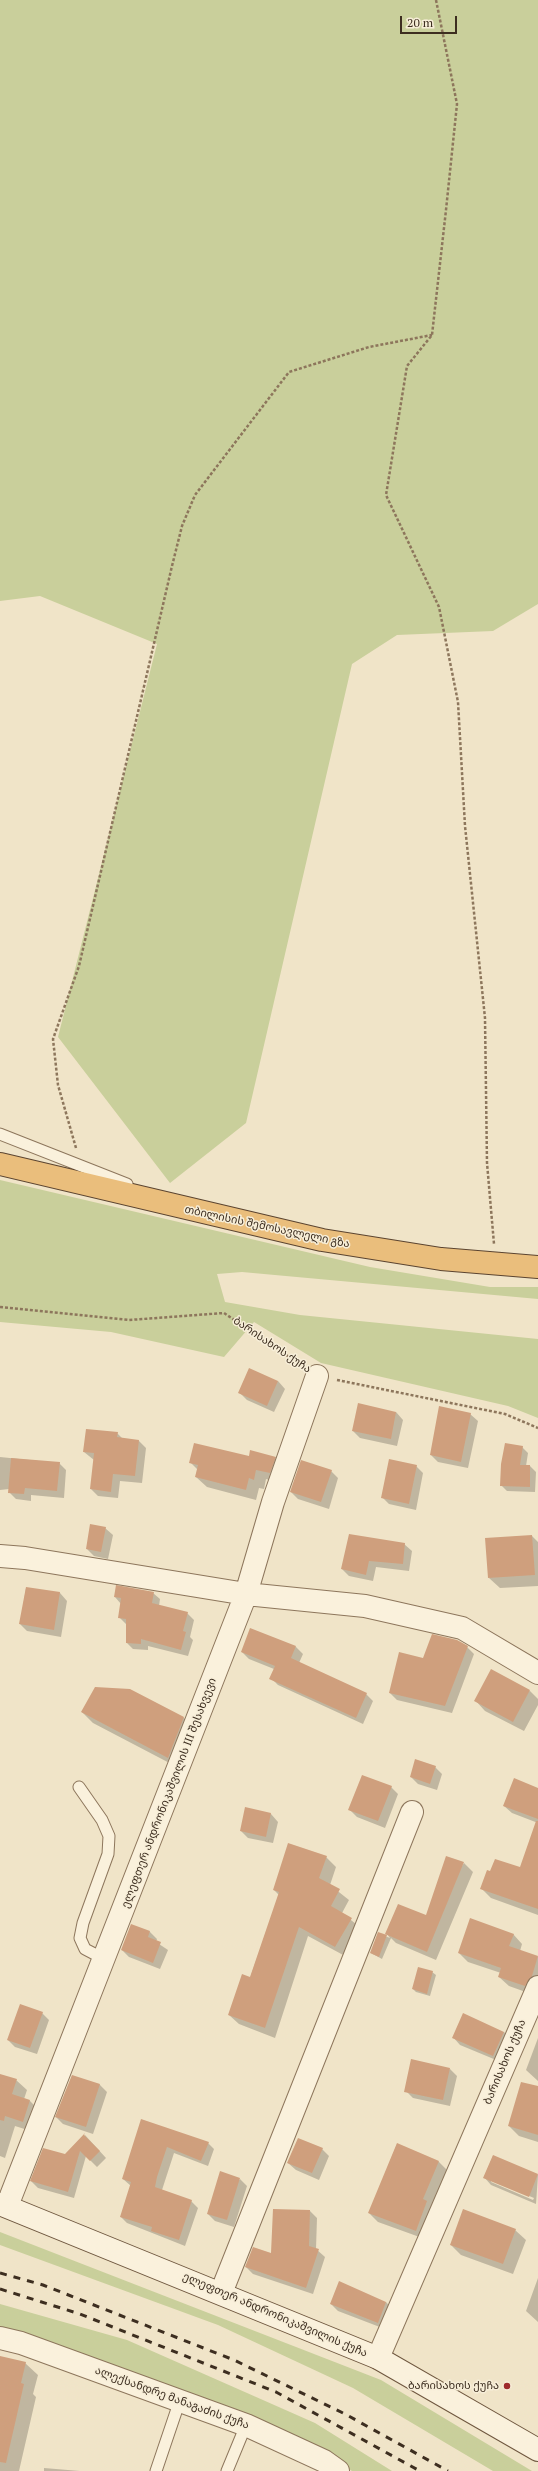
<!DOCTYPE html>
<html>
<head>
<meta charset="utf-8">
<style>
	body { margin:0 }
	#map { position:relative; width:538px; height:2471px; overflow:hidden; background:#f0e4c8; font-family:"PT Serif",serif }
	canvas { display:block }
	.scale { position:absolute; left:400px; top:16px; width:57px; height:18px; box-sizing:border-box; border:2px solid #3d2e20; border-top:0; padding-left:5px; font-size:12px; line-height:14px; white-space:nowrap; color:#3d2e20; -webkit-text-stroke:3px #f7eed8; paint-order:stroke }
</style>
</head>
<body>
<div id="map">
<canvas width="538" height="2471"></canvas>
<div class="scale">20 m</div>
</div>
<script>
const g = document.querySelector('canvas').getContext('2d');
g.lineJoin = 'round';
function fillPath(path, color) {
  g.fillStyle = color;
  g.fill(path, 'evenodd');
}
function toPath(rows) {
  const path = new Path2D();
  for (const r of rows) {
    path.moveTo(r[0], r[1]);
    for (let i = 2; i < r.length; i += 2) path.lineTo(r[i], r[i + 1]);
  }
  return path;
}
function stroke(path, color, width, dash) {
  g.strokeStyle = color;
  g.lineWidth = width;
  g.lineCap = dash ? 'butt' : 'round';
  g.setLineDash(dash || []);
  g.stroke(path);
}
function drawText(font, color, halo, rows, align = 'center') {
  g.font = font + ' "PT Serif","Noto Sans Georgian",serif';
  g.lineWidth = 3;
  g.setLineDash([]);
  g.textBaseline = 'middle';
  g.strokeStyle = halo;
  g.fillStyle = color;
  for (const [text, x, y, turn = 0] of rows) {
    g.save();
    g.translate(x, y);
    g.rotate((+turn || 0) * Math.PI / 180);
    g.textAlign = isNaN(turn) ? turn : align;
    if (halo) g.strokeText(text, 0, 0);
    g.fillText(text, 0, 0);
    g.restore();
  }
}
fillPath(toPath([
	[0,0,538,0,538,604,493,631,397,635,352,664,246,1123,170,1183,58,1037,157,644,40,596,0,601],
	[0,1180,370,1267,490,1287,538,1287,538,1299,242,1272,217,1274,225,1302,300,1315,538,1339,538,1418,508,1406,321,1363,254,1322,224,1357,111,1332,0,1322],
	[0,2232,381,2380,532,2471,493,2471,353,2388,218,2325,0,2245],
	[0,2304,127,2340,315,2423,392,2471,352,2471,326,2453,222,2410,81,2353,0,2327]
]), '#c9cf9b');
fillPath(toPath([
	[278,1381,285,1389,274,1412,247,1400,240,1393],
	[396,1412,403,1420,397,1446,360,1438,353,1431],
	[470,1414,478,1421,468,1468,438,1462,431,1455],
	[87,1430,117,1433,123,1439,139,1441,146,1448,142,1483,120,1481,118,1498,98,1496,91,1489,94,1460,84,1452],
	[522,1447,528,1453,526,1466,530,1466,536,1472,535,1492,507,1491,501,1485],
	[0,1457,59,1463,66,1470,64,1498,31,1495,31,1501,16,1499,9,1492,9,1489,0,1490],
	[249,1457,275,1458,285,1468,280,1483,266,1479,264,1489,259,1488,256,1500,207,1487,196,1477,198,1470,190,1462],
	[416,1466,423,1473,416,1510,389,1504,382,1497],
	[331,1471,338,1478,329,1509,298,1499,291,1492],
	[105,1528,113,1535,108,1559,94,1556,87,1549],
	[532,1536,538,1542,538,1586,500,1588,489,1578],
	[404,1544,412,1551,409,1571,376,1567,373,1581,349,1576,342,1569],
	[26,1588,60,1593,67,1601,61,1637,27,1631,20,1624],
	[153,1593,160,1599,159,1606,187,1613,194,1620,190,1637,193,1640,188,1656,148,1646,148,1650,133,1649,127,1643,126,1624,119,1617,121,1604,115,1597],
	[296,1647,303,1654,299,1663,366,1694,373,1701,363,1724,278,1685,271,1678,274,1669,249,1659,242,1652],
	[467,1647,474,1654,452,1713,397,1700,390,1693,424,1659],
	[130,1690,184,1718,194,1729,179,1768,93,1723,82,1712],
	[530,1691,538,1699,538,1705,524,1731,485,1711,475,1700],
	[435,1767,442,1774,437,1790,418,1784,411,1777],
	[391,1787,398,1794,385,1828,357,1817,350,1810],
	[538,1789,538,1823,512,1813,504,1806],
	[246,1809,271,1814,278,1822,273,1843,248,1838,241,1831],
	[538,1847,538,1915,491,1898,482,1889,520,1868],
	[326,1857,336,1867,330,1885,349,1900,342,1913,361,1928,345,1956,308,1936,275,2038,239,2024,229,2015,250,1978,279,1895,274,1890],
	[464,1863,473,1872,436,1960,396,1943,391,1938,382,1959,371,1953,378,1933,390,1938,387,1934,426,1916],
	[132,1925,150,1932,157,1939,156,1942,168,1950,160,1969,129,1957,122,1950],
	[513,1934,522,1944,520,1951,538,1957,538,1989,534,1995,509,1986,499,1977,501,1973,468,1962,459,1953],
	[432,1972,436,1975,430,1996,416,1992,413,1989],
	[42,2013,49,2020,37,2054,15,2047,8,2040],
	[504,2032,511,2040,501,2062,460,2045,453,2037],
	[538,2038,538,2081,526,2070],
	[450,2069,457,2076,450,2106,413,2098,406,2091],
	[0,2075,16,2080,27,2090,24,2099,30,2101,40,2111,34,2132,15,2126,5,2158,0,2156],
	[72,2076,100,2085,107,2092,93,2134,63,2124,56,2117],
	[538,2087,538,2142,519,2136,509,2126],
	[142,2120,208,2143,214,2149,208,2166,174,2153,162,2190,191,2201,198,2208,185,2246,127,2223,121,2217,131,2186,123,2179],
	[85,2135,106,2158,97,2167,86,2156,74,2198,38,2188,31,2181,65,2155],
	[397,2144,439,2162,448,2171,425,2239,378,2222,369,2213],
	[322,2149,329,2156,319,2180,296,2170,288,2163],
	[493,2156,538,2175,536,2204,491,2185,484,2177],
	[491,2180,534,2198,533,2200,491,2182],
	[240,2179,247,2186,234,2227,215,2221,208,2214],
	[310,2211,317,2218,316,2249,325,2257,313,2294,253,2274,246,2267,272,2254],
	[515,2230,526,2240,513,2274,461,2255,451,2245],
	[538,2278,538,2322,526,2311],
	[386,2302,393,2310,385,2329,338,2311,331,2304],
	[0,2357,25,2363,38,2375,33,2394,36,2397,19,2471,0,2471],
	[44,2468,80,2471,44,2471]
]), '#0003');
fillPath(toPath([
	[249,1368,278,1381,267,1406,238,1393],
	[358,1403,396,1412,391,1439,352,1431],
	[439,1406,471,1413,461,1462,430,1455],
	[86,1429,118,1432,117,1437,139,1440,135,1476,113,1474,111,1492,90,1489,94,1453,83,1452],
	[194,1443,249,1456,250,1450,276,1457,270,1473,256,1470,254,1480,249,1478,246,1490,195,1477,198,1465,189,1463],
	[505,1443,523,1446,520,1465,530,1465,530,1487,500,1486,501,1464],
	[11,1458,60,1462,57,1491,25,1488,24,1494,8,1493],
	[389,1459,417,1465,409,1504,381,1498],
	[301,1460,332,1470,321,1502,290,1492],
	[90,1524,106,1527,101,1552,86,1549],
	[349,1534,405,1543,403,1564,369,1561,366,1575,341,1569],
	[532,1535,535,1575,488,1578,485,1538],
	[116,1585,154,1592,152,1603,188,1612,183,1631,186,1632,181,1650,141,1639,141,1644,126,1643,126,1619,118,1618,121,1598,114,1597],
	[26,1587,60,1592,54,1630,19,1624],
	[250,1628,296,1646,291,1658,367,1693,356,1718,269,1679,275,1666,241,1652],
	[432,1634,457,1640,468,1646,445,1706,389,1693,399,1652,423,1658],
	[491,1669,530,1690,513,1722,474,1701],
	[95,1687,130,1689,184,1717,168,1758,81,1712],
	[415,1759,436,1766,430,1784,410,1777],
	[362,1775,392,1786,378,1821,348,1810],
	[514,1778,538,1788,538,1819,503,1806],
	[245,1807,271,1813,266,1837,240,1831],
	[536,1821,538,1821,538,1909,480,1889,487,1870,490,1871,495,1859,520,1867],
	[288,1843,327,1856,319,1878,340,1889,331,1906,352,1918,335,1947,299,1927,265,2028,228,2015,242,1974,250,1977,279,1892,273,1890],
	[446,1856,464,1862,427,1952,385,1934,398,1904,426,1915],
	[470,1918,514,1934,509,1946,538,1956,532,1976,525,1986,498,1977,501,1968,458,1953],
	[131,1924,150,1931,148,1937,161,1942,153,1963,121,1950],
	[378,1932,387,1935,379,1957,370,1953],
	[418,1967,433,1971,427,1994,412,1989],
	[20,2004,43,2012,30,2048,7,2040],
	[463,2013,504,2032,493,2056,452,2038],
	[411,2059,450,2068,443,2100,404,2092],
	[0,2074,17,2079,12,2094,30,2100,23,2122,5,2116,4,2121,0,2120],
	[72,2075,100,2084,86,2127,55,2117],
	[521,2082,538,2086,538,2135,508,2126],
	[141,2119,209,2142,201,2161,167,2147,157,2177,155,2187,192,2200,179,2240,151,2231,152,2227,120,2217,131,2182,122,2179],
	[85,2133,84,2135,100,2151,90,2161,80,2151,68,2192,30,2181,43,2148,65,2154],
	[298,2138,323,2148,312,2173,287,2163],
	[397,2143,439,2161,423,2199,427,2201,416,2231,368,2213],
	[493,2155,538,2174,529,2197,483,2178],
	[220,2171,240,2178,227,2220,207,2214],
	[273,2209,310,2210,309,2246,319,2249,306,2288,245,2267,253,2247,271,2253],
	[463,2209,516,2229,503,2264,450,2245],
	[339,2281,386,2302,378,2323,330,2304],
	[0,2356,26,2362,21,2383,24,2384,6,2463,0,2462]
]), '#cf9f7d');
const service = toPath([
	[0,1134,127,1184],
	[79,1787,102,1820,109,1836,108,1854,83,1923,80,1938,85,1949,104,1959],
	[156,2471,180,2400],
	[227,2471,246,2425]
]);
const minor = toPath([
	[0,1556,25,1558,246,1594,365,1606,462,1628,538,1673],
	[7,2206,246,1594,273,1502,317,1376],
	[221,2293,412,1812]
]);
const tertiary = toPath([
	[0,2338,21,2343,246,2425,324,2461,338,2471],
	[378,2358,538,1987]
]);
const secondary = toPath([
	[0,2204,378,2358,538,2450]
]);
const trunk = toPath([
	[0,1164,322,1240,441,1259,538,1267]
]);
stroke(service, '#8d765c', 13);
stroke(minor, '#8d765c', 24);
stroke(tertiary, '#8d765c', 24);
stroke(secondary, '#6f573f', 24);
stroke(trunk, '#5b4430', 24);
stroke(toPath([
	[436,0,457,104,446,210,432,335,407,366,386,495,439,607,458,702,465,826,485,1018,487,1163,494,1244],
	[76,1148,58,1085,53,1039,79,966,172,566,182,526,195,495,289,372,369,347,432,335],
	[0,1307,129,1320,224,1313,301,1365],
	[337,1380,505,1414,538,1428]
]), '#8d765c', 2.5, [3, 2]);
stroke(service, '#faf1dc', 11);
stroke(minor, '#faf1dc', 22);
stroke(tertiary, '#faf1dc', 22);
stroke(secondary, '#faf1dc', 22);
stroke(trunk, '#eabe7c', 22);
stroke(toPath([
	[0,2273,43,2285,234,2360,345,2414,448,2471],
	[0,2289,80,2314,276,2392,420,2471]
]), '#3d2e20', 3, [7, 7]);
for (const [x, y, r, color] of [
	[507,2386,4,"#9e2a2b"]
]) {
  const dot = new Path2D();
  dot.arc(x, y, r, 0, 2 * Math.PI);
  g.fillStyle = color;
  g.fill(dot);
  stroke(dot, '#f7eed8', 1.5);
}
drawText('11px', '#3d2e20', '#f7eed8', [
	["თბილისის შემოსავლელი გზა",267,1227,12],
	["ბარისახოს ქუჩა",272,1345,34],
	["ელეფთერ ანდრონიკაშვილის III შესახვევი",169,1793,-69],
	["ბარისახოს ქუჩა",505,2062,-67],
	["ელეფთერ ანდრონიკაშვილის ქუჩა",275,2315,23],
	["ალექსანდრე მანაგაძის ქუჩა",172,2398,20]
]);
drawText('11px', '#3d2e20', '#f7eed8', [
	["ბარისახოს ქუჩა",499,2386]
], 'right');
</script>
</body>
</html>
